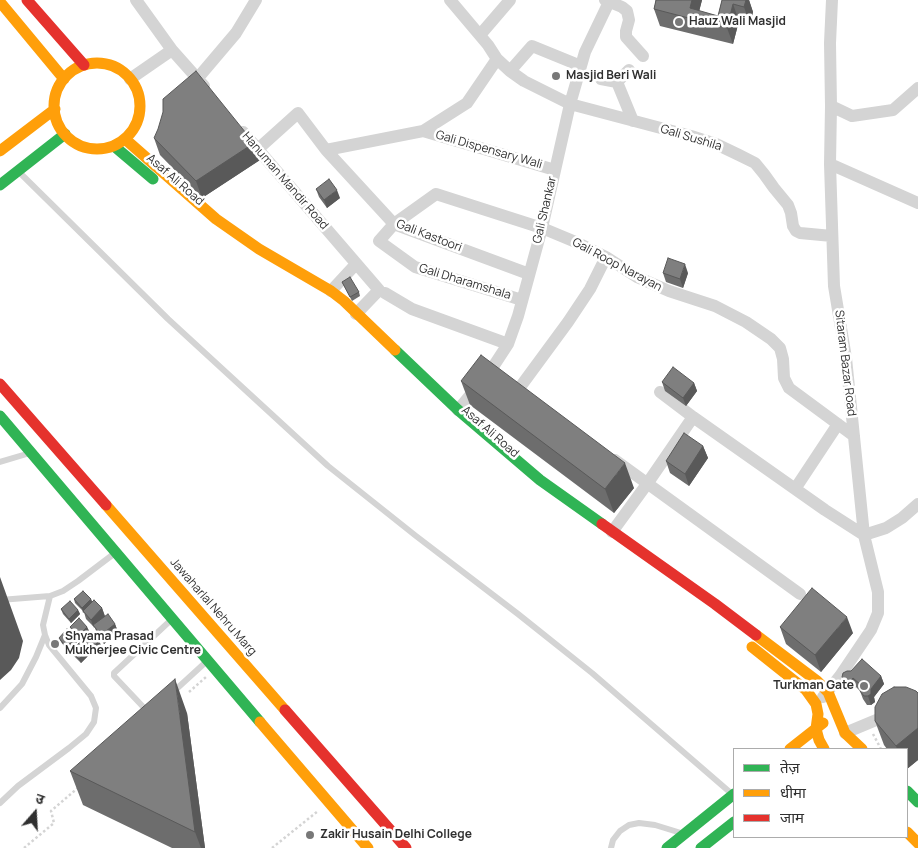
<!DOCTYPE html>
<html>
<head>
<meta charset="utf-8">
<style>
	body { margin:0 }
	#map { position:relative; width:918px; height:848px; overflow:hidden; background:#fff; font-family:Manrope,"Noto Sans Devanagari",sans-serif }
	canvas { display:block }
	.legend { position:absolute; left:733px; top:748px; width:175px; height:90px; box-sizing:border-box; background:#fff; border:1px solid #acacac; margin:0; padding:6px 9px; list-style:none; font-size:15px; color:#303030 }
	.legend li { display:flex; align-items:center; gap:10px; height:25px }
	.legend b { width:25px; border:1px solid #acacac }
	.north { position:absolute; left:10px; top:788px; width:50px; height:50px; -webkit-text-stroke:4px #fff; paint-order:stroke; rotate:19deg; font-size:14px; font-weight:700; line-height:20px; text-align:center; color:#303030 }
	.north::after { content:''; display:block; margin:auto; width:18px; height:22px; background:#303030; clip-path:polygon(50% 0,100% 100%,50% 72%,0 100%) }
</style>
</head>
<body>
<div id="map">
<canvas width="918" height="848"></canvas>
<ul class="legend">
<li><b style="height:6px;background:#30b455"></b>तेज़</li>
<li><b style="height:6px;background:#ff9f0a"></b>धीमा</li>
<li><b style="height:6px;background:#e5322d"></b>जाम</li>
</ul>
<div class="north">उ</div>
</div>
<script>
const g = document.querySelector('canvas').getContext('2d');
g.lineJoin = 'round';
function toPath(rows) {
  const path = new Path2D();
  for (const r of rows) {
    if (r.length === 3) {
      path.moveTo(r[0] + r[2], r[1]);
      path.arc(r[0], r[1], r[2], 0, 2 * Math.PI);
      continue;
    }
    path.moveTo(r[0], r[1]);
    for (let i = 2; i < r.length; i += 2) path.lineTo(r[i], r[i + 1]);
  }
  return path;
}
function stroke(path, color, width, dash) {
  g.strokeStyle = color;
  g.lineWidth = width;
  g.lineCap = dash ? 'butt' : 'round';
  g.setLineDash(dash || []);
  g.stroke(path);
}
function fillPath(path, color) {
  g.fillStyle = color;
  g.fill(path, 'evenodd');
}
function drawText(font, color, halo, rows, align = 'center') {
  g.font = font + ' Manrope,sans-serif';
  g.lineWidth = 5;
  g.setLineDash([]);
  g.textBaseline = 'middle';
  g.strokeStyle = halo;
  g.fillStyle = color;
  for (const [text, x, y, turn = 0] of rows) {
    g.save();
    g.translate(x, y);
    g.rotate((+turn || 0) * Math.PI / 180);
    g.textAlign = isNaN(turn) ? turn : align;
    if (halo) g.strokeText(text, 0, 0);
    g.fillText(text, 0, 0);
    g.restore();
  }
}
stroke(toPath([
	[189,692,206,677],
	[873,734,881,749],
	[24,848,54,823,51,811,79,787],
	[272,848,318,811]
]), '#d4d4d4', 2.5, [2.5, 2.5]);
stroke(toPath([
	[19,172,168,319,328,466,416,536,518,614,592,673,732,794],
	[0,462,30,453],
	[0,600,50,596,63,591,78,581,115,553],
	[172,693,207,661],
	[0,708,22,684,36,657,45,635,43,625,50,596],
	[149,712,148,712,114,676,114,673,171,620],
	[0,803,18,786,69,748,86,734,94,722,96,708,91,696,49,645,45,635],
	[611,848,613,840,620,831,629,825,639,823,655,825,681,833]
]), '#d4d4d4', 6);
stroke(toPath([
	[136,0,172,50,204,86],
	[450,0,488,45,497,59,510,71,524,81,570,104,691,136,716,144,739,155,755,163,764,174,774,188,788,205,791,213,793,226,796,231,800,233,832,236],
	[605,0,622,7,627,11,629,20,626,31,626,37,643,56],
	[480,35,510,0],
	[629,70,617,82,633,121],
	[510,71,532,46,581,66],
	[130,79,172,50],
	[197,79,236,33,256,0],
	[601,79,617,82],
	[831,106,852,116,893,110,918,88],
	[423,131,555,170],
	[243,132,379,290,356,314],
	[258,149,298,113,326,150,423,131,467,103,497,59],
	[326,150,394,224,529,274],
	[830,164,918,203],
	[331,291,356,264],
	[385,293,412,309,508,344],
	[522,300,415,267,379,241,394,224,436,194,542,228,578,243,606,257,637,277,669,291,715,306,746,322,771,339,780,348,783,359,784,378,789,388,854,436],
	[518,390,568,322,590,289,606,257],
	[660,392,693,417,825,510,864,535,886,528,902,518,918,504],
	[458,410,491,370,508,344,518,316,542,228,570,104,585,52,610,0],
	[615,460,800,594],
	[795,489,838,424],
	[612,532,647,484,693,417],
	[823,697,840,676,871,630,878,613,878,592,864,535,846,358,834,286,830,164,831,106,830,43,832,0],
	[845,733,905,708,918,708]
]), '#d4d4d4', 12);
stroke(toPath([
	[114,146,153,179],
	[0,185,65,134],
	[395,350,458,410,540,480,602,524],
	[0,416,260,722],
	[907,791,918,802],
	[667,848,734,794],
	[701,848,734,822]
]), '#30b455', 11);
stroke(toPath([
	[0,2,64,79],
	[97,106,43],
	[125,139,216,219,259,249,331,291,344,301,395,350],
	[0,151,55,109],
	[106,505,285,710],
	[756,635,817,681,828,692,845,733,862,749],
	[752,647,806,690,816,704,818,714,816,729,819,740,824,749],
	[260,722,368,848],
	[790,749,823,723],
	[907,832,918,843]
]), '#ff9f0a', 11);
stroke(toPath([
	[27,0,84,65],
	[0,384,106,505],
	[602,524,715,604,756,635],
	[285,710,406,848]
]), '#e5322d', 11);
fillPath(toPath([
	[656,0,702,0,699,11,718,16,722,0,749,0,753,12,750,24,739,21,733,44,660,26,654,9],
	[154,138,254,143,260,160,202,198,160,155],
	[316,189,340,198,327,208,319,197],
	[663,273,688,273,683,288,666,282],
	[342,282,359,292,360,296,352,301],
	[461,381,634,488,614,513,470,405],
	[662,382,694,383,697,391,686,406,665,391],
	[703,446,708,458,689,486,670,473,666,461],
	[74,599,91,599,92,602,102,608,105,616,115,624,118,632,104,644,97,634,95,628,86,619,84,612,75,603],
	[61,609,78,610,80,614,71,623,63,614],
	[70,627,87,627,89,631,80,640,72,631],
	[780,627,853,633,821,672,786,644],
	[59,638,75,638,77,642,68,651,61,642],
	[83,640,101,645,93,654,85,645],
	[71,651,89,655,81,663,73,655],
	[881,676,884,684,874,697,875,702,871,705,867,705,863,699,860,691,856,687,852,690,848,689,845,686,842,677],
	[918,693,918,760,907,769,907,749,887,749,884,745,875,721],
	[187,713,205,848,172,848,83,805,70,771]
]), '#6d6d6d');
fillPath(toPath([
	[692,0,702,0,697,20,690,8],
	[746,0,749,0,753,12,750,24,744,7],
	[733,4,739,21,733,44,727,28],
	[254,143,260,160,202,198,196,181],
	[337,190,340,198,327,208,324,200],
	[685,264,688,273,683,288,680,279],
	[694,383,697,391,686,406,683,398],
	[703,446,708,458,689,486,685,474],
	[625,463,634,488,614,513,605,489],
	[0,577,23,641,19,658,11,670,0,680],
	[91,599,93,604,83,613,82,608],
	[102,608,105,617,93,625,94,629,91,620],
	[78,610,80,614,71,623,69,619],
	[847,617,853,633,821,672,815,655],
	[115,624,118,632,104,644,101,635],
	[87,627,89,631,80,640,78,636],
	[75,638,77,642,68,651,66,647],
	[99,641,101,645,93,654,91,649],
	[87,651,89,655,81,663,79,659],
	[881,676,884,684,874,697,875,702,871,705,868,696,871,689],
	[853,678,856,687,852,690,849,682],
	[175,679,187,713,205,848,201,848,195,832],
	[918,728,918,760,907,769,907,749,897,749,896,746]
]), '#595959');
const building = toPath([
	[656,0,692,0,690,8,718,16,722,0,746,0,744,7,733,4,727,28,654,9,656,0],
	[196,71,254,143,196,181,154,138,158,129,163,112,163,99,196,71],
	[329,179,337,190,324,200,316,189,329,179],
	[668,258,685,264,680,279,663,273,668,258],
	[350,277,359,292,350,297,342,282,350,277],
	[481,355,625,463,605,489,461,381,481,355],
	[673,367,694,383,683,398,662,382,673,367],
	[684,433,703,446,685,474,666,461,684,433],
	[812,588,847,617,815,655,780,627,812,588],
	[83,591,91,599,82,608,74,599,83,591],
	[94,600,102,608,91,620,83,611,94,600],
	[70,601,78,610,69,619,61,609,70,601],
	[108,614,115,624,101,635,93,625,108,614],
	[79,618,87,627,78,636,70,627,79,618],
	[67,629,75,638,66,647,59,638,67,629],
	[91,632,99,641,91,649,83,640,91,632],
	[80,642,87,651,79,659,71,651,80,642],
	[862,659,881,676,871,689,871,694,868,696,864,696,860,691,862,686,853,678,849,682,845,681,842,677,843,673,847,671,851,671,862,659],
	[175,679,195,832,70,771,175,679],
	[894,687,906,687,916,691,918,693,918,728,896,746,875,721,875,707,882,694,894,687]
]);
fillPath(building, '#7f7f7f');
stroke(building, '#595959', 1);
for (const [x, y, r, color] of [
	[679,22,5,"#787878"],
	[556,76,5,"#787878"],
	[55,644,5,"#787878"],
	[864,686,5,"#787878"],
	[310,835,5,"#787878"]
]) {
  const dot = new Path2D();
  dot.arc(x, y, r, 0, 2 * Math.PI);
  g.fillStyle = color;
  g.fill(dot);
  stroke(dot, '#fff', 2);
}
drawText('bold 12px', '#303030', '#fff', [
	["Hauz Wali Masjid",689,22],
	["Masjid Beri Wali",566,76],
	["Shyama Prasad",65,637],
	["Mukherjee Civic Centre",65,651],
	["Turkman Gate",854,686,"right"],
	["Zakir Husain Delhi College",320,835]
], 'left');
drawText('12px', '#303030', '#fff', [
	["Gali Sushila",691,138,17],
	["Gali Dispensary Wali",489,150,16],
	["Asaf Ali Road",175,180,41],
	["Hanuman Mandir Road",285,181,49],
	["Gali Shankar",545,210,-77],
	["Gali Kastoori",429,236,21],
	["Gali Roop Narayan",617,265,28],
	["Gali Dharamshala",465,282,17],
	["Sitaram Bazar Road",845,363,83],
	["Asaf Ali Road",490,432,41],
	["Jawaharlal Nehru Marg",213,607,49]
]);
</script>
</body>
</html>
